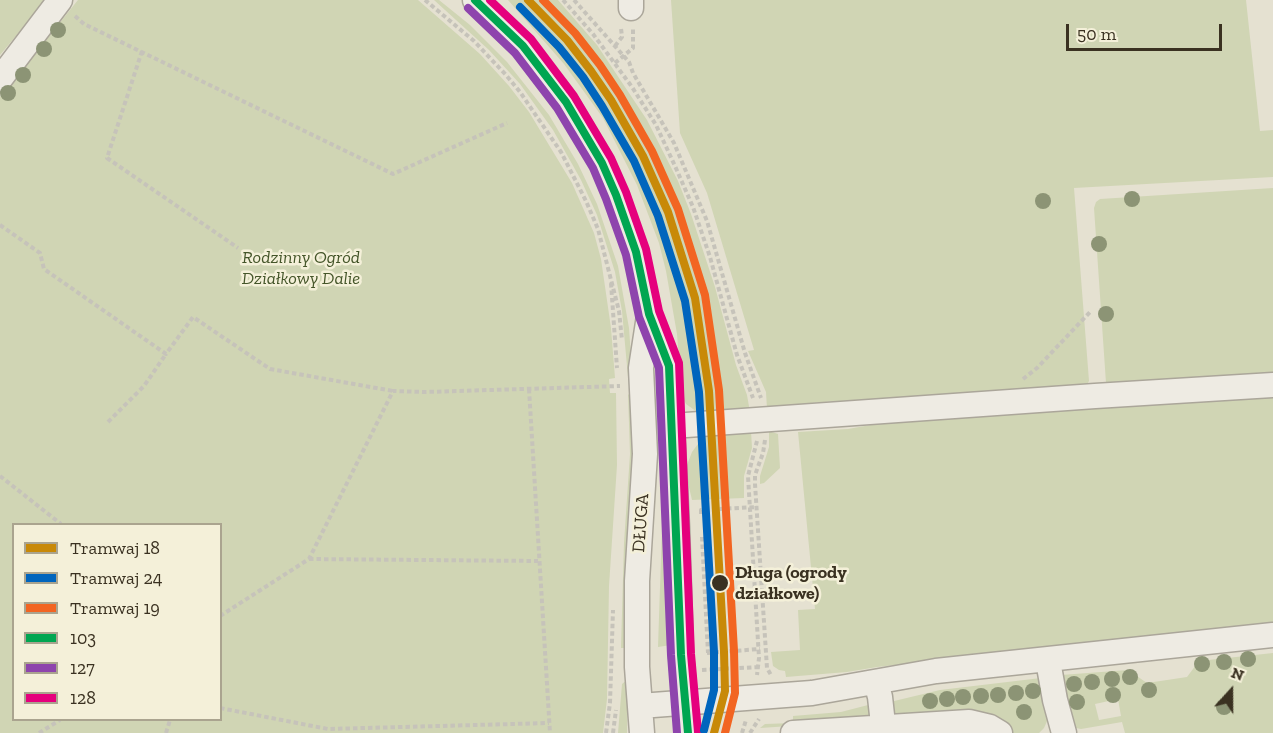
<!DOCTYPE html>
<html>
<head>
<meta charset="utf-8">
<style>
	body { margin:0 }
	#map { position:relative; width:1273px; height:733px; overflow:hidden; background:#e5e1d1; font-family:"Zilla Slab",serif }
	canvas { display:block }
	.legend { position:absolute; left:12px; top:523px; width:210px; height:198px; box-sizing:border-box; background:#f4f0d9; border:2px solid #aaa48f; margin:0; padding:8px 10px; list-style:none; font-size:18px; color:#3a3121 }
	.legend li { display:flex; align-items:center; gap:12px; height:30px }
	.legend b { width:30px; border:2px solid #aaa48f }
	.north { position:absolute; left:1201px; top:661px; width:60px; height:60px; -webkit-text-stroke:4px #f4f0d9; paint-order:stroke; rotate:21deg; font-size:16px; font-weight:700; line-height:24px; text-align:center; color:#3a3121 }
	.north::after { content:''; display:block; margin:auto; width:21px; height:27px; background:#3a3121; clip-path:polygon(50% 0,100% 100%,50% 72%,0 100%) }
	.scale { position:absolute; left:1066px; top:24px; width:156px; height:27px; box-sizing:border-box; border:3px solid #3a3121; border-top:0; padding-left:8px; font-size:18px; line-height:21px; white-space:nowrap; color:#3a3121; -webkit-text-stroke:4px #f4f0d9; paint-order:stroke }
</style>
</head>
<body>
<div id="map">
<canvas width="1273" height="733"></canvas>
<ul class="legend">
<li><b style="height:8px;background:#c88908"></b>Tramwaj 18</li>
<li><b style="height:8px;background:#0065bd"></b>Tramwaj 24</li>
<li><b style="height:8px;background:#f26522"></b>Tramwaj 19</li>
<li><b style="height:8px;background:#00a651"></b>103</li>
<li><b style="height:8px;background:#8e44ad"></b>127</li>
<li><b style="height:8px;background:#e5007d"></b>128</li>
</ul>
<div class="north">N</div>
<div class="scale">50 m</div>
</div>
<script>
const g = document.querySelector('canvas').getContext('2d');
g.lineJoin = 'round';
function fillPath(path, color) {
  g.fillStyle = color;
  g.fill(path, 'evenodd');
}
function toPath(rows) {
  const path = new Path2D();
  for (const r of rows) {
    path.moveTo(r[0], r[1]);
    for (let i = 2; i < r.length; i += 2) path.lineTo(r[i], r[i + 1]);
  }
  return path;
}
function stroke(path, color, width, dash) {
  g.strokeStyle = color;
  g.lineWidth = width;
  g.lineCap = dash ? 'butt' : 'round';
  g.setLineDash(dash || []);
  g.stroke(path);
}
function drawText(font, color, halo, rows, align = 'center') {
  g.font = font + ' "Zilla Slab",serif';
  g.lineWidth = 5;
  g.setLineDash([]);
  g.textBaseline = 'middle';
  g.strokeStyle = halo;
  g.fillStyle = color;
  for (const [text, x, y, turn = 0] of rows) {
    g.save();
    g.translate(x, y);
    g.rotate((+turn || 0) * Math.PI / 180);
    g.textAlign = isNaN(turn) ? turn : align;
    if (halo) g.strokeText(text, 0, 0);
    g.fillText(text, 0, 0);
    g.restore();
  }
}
fillPath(toPath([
	[0,0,46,0,0,55],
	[78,0,418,0,480,54,509,86,529,112,572,183,594,233,601,259,611,328,615,378,609,379,610,393,616,393,617,465,609,586,607,699,603,733,0,733,0,97],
	[14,524,220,524,220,720,14,720],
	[434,0,439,0,470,25,507,62,549,115,578,164,597,204,618,266,629,328,632,370,629,376,628,377,622,311,615,272,597,215,581,180,553,130,520,84,489,50],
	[508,0,558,0,597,45,647,120,678,181,691,214,715,287,736,365,747,395,750,412,700,414,686,404,682,396,677,334,666,271,659,243,637,185,603,118,564,64],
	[671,0,1246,0,1260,131,1273,130,1273,177,1074,188,1089,381,1085,388,877,403,837,401,811,403,767,409,766,392,748,351,754,350,707,193,680,133],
	[1273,188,1273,376,1106,383,1094,208,1096,202,1100,199],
	[1273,393,1273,623,877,667,847,672,786,677,785,671,779,670,773,666,771,652,800,650,798,610,815,609,798,432,848,429,893,421],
	[628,394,632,398,634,428,632,484,627,544,625,648,621,648,624,543,630,454],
	[751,431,752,448,744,476,744,498,692,500,688,483,687,465,692,452,698,444,707,436,714,435],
	[769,431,778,434,780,468,764,483,760,484,760,476,769,447],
	[662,527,665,527,671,645,658,647],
	[1273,653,1273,733,1125,733,1122,722,1081,729,1076,728,1073,725,1061,675,1128,670,1147,683,1187,677,1199,661],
	[1118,699,1121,716,1099,720,1095,704],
	[1041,678,1048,719,1044,728,1039,733,1009,733,895,718,890,702,940,690],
	[628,679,627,733,618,733,622,684],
	[872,704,874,712,866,721,760,728,765,724,793,723,793,716,841,712]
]), '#d0d5b4');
const minor = toPath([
	[475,0,523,46,566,102,602,163,616,195,636,252,649,314,669,366,677,528,681,655,688,733],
	[631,0,631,8],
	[0,79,60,0],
	[672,426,1095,396,1273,385],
	[1048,661,1055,700,1064,733],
	[876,682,880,697,884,733],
	[640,706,812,693,936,671,1273,635],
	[642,733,637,667,637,581,645,454,641,368,649,316],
	[793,733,969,722,990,727,1000,733]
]);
stroke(minor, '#aba69a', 27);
stroke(toPath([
	[425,0,474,41,506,75,520,92,561,152,586,201,598,229,619,311,622,340],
	[563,0,593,34,632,87,656,125,675,166,693,207,710,257,737,355,753,398],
	[574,0,629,62,633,73,674,143,707,221,745,353,761,398],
	[75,16,84,24,393,174,507,123],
	[615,46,622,37,621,28],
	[142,51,107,158,238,248],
	[615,63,633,48,633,27],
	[0,225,40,253,44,269,166,354,193,317,270,369,393,391],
	[611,283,617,368],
	[1023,379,1037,368,1090,312],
	[529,389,550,733],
	[108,422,144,386,166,354],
	[765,440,763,453,755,475,755,484,767,668,771,675],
	[757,441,748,476,759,658,757,675],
	[0,476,61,524],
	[701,514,701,510,757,507],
	[702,537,708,653],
	[309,559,538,561],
	[220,616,309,559,393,391,425,392,620,386],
	[707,653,760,649],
	[702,670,759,667],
	[220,708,328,729,549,723],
	[39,733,60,720],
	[166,733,170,720],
	[606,733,610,703,613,610],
	[613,733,616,710],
	[742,733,746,720],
	[750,733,759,719]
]), '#c6c3ba', 4, [4.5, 3]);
stroke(minor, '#eeebe3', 24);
stroke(toPath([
	[475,0,523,46,566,102,602,163,616,195,636,252,649,314,669,366,681,655,688,733]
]), '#00a651', 8);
stroke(toPath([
	[468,8,515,53,557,108,593,168,606,199,626,255,639,317,659,368,671,655,677,733]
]), '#8e44ad', 8);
stroke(toPath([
	[490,0,531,39,574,96,611,158,626,192,646,249,659,311,679,363,691,654,698,732]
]), '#e5007d', 8);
stroke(toPath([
	[528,0,567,40,591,71,611,100,643,156,668,212,695,298,709,391,724,652,725,691,714,733]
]), '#c88908', 8);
stroke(toPath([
	[520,7,559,47,583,77,602,106,634,161,658,216,685,301,699,392,714,652,714,690,704,730]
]), '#0065bd', 8);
stroke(toPath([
	[543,0,575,33,600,65,620,95,652,151,678,209,705,295,719,390,734,651,735,693,725,733]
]), '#f26522', 8);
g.fillStyle = '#8c9475';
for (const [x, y] of [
	[58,30],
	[44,49],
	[23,75],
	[8,93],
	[1132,199],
	[1043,201],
	[1099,244],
	[1106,314],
	[1248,659],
	[1224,662],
	[1202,664],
	[1130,677],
	[1112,679],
	[1092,682],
	[1074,684],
	[1149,690],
	[1033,691],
	[1016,693],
	[998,695],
	[1113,695],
	[981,696],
	[963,697],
	[947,699],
	[930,701],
	[1077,702],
	[1224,707],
	[1024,712]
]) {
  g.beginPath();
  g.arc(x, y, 8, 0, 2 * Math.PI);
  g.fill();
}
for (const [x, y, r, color] of [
	[720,583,9,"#3a3121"]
]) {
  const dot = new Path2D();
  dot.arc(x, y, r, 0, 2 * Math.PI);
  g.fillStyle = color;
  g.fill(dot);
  stroke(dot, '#f4f0d9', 2);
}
drawText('italic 18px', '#445529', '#f4f0d9', [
	["Rodzinny Ogród",301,258],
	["Działkowy Dalie",301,279]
]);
drawText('18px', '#3a3121', '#f4f0d9', [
	["DŁUGA",641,523,-86]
]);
drawText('bold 18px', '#3a3121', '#f4f0d9', [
	["Długa (ogrody",735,573],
	["działkowe)",735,594]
], 'left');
</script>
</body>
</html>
